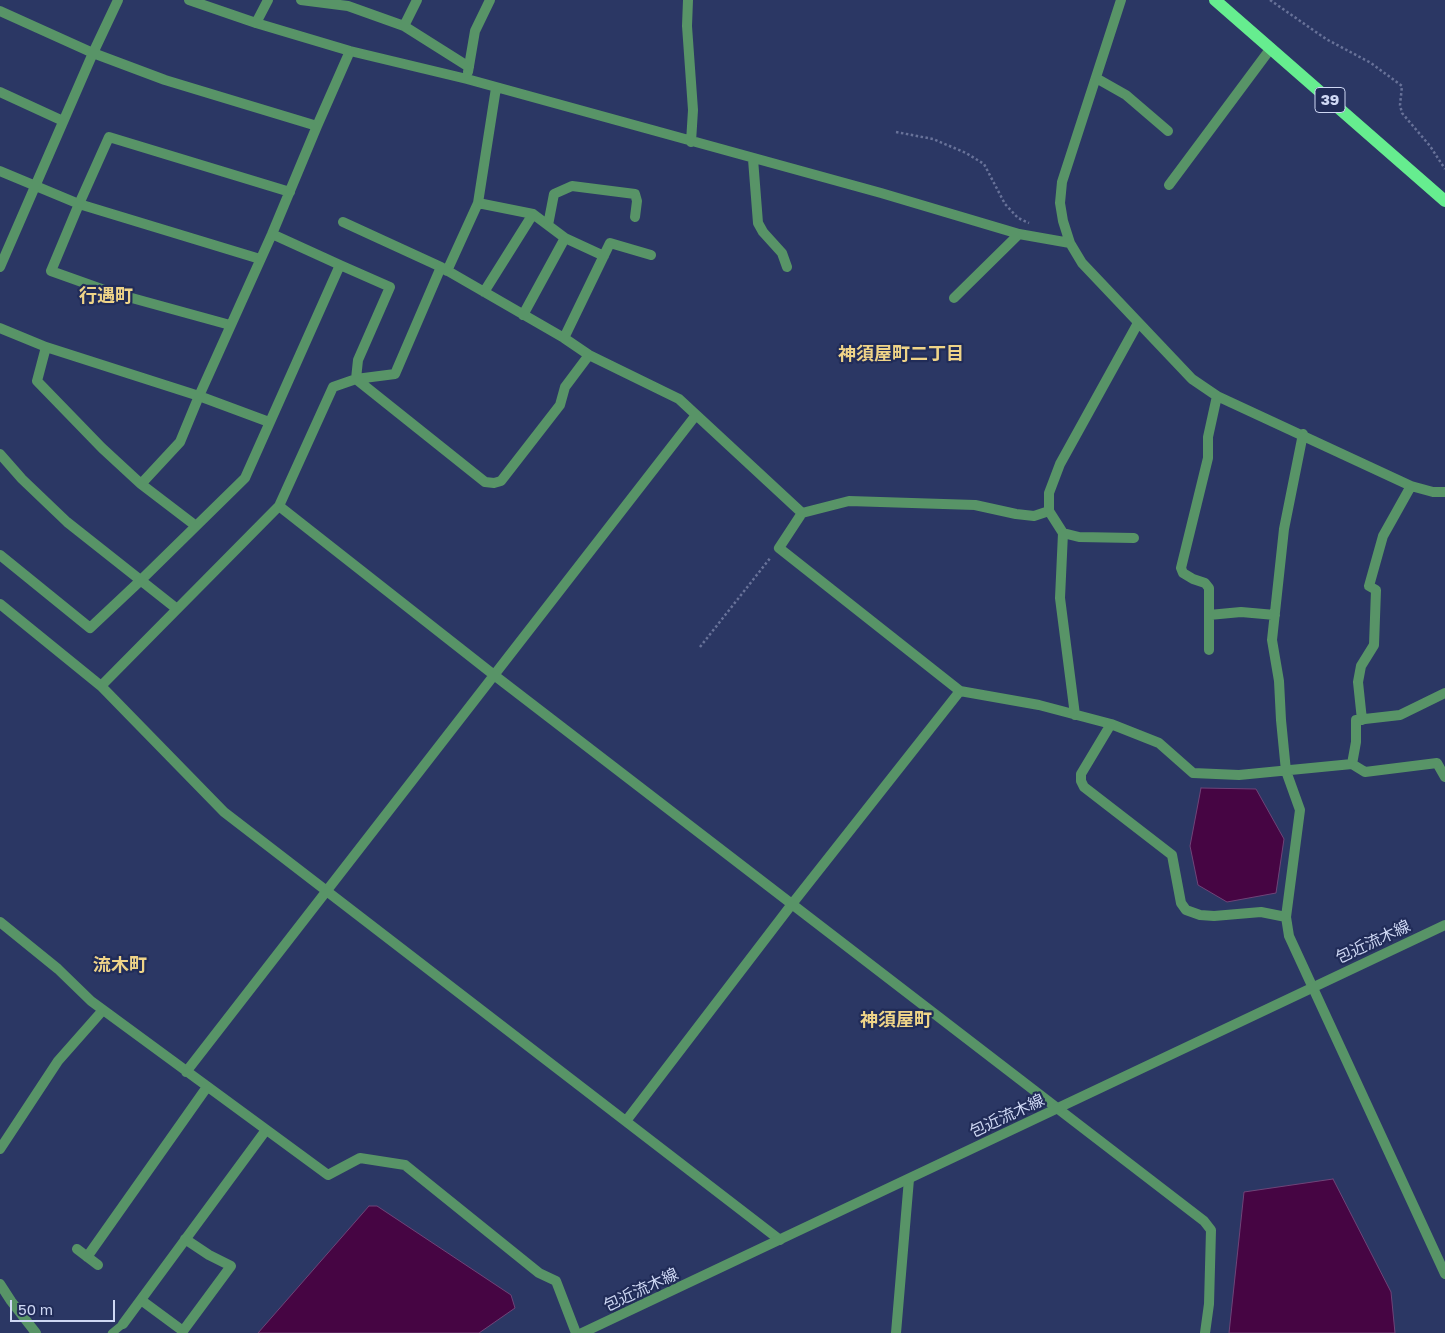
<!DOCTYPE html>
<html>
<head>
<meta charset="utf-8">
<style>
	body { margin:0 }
	#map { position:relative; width:1445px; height:1333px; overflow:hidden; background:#2b3764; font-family:"Golos Text",sans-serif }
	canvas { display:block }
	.scale { position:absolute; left:10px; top:1300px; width:105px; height:22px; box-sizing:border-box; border:2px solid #cfd8f4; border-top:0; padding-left:6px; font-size:15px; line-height:18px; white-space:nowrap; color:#cfd8f4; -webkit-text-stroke:4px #212c58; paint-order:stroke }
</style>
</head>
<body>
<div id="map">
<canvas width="1445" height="1333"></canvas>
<div class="scale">50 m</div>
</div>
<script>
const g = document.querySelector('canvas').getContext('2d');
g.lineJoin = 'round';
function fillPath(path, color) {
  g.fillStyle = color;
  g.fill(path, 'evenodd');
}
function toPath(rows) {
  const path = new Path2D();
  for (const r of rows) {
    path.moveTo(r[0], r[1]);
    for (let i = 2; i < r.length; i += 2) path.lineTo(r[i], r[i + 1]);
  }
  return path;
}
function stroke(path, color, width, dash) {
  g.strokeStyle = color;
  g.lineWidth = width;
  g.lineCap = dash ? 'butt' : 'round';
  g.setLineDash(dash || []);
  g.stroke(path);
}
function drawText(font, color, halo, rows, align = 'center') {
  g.font = font + ' "Golos Text","Noto Sans JP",sans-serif';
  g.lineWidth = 4.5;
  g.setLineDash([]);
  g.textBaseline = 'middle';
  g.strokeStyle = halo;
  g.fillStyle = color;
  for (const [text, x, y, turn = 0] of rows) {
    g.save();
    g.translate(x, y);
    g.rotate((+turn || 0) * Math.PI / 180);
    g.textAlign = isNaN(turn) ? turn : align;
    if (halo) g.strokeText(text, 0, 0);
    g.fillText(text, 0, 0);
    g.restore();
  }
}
const water = toPath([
	[1201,788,1256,789,1284,839,1276,893,1227,902,1198,885,1190,846,1201,788],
	[1333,1179,1391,1292,1395,1333,1229,1333,1244,1192,1333,1179],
	[369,1206,377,1206,511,1295,515,1308,479,1333,258,1333,369,1206]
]);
fillPath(water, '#460543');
stroke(water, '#6f4478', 1);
stroke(toPath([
	[1270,0,1326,39,1371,63,1402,86,1400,105,1402,113,1430,146,1445,169],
	[896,132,933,139,966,153,984,164,1005,204,1018,218,1029,223],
	[700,647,771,557]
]), '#687299', 2.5, [2.5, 2.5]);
stroke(toPath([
	[112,1333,123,1324]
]), '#589467', 8);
stroke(toPath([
	[189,0,256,23,350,51,467,79,881,193,1019,234,1070,243],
	[301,0,348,6,404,26,469,67],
	[688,0,687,26,693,110,691,142],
	[1121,0,1062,182,1060,203,1063,221,1070,243,1082,263,1192,379,1217,396,1411,486,1433,492,1445,492],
	[0,11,93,53,165,80,317,126],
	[256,23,268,0],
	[404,26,417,0],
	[468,72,475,31,490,0],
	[1096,78,1126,95,1168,131],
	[0,92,63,121],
	[753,159,758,223,763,232,782,253,787,267],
	[0,171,79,204,260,259],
	[1169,185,1271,48],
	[478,203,533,214,565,238,604,256],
	[343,222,441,267,564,338,589,355,679,399,802,513,779,548,960,691,1039,705,1111,724,1159,743,1193,773,1239,775,1352,764,1365,772,1437,763,1445,777],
	[548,225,554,194,572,186,635,194,637,201,635,217],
	[340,265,390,287,358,360,356,379,485,482,494,483,501,481,560,405,565,387,589,355],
	[0,267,93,53,118,0],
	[447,271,478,203,496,88],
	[484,292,533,214],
	[954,298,1019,234],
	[523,315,565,238],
	[230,325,110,292,51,271,79,204,109,137,290,192],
	[0,328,46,347,199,396,269,422],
	[564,338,610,243,651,255],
	[46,347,37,381,102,448,141,484,196,526],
	[1303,434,1284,529,1272,640,1279,681,1281,720,1286,771,1300,810,1286,917,1289,936,1445,1274],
	[0,454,22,479,67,522,177,609],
	[141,484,180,442,199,396,272,234,317,126,350,51],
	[279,506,494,675,1204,1221,1211,1230,1209,1304,1205,1333],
	[802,513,849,501,975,505,1016,514,1034,516,1049,511],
	[1063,533,1079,537,1134,538],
	[0,555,90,628,140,581,245,478,340,265,272,234],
	[0,604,101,686,224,812,780,1240],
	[1209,615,1241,612,1275,615],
	[1209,650,1209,588,1205,583,1193,579,1183,573,1181,568,1208,458,1208,437,1217,396],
	[101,686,279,506,333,387,356,379,395,374,441,267],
	[1075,715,1060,598,1063,533,1049,511,1049,493,1060,464,1138,323],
	[1362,720,1358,682,1361,666,1374,645,1376,590,1369,586,1383,536,1411,486],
	[1111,724,1081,774,1081,781,1084,787,1172,855,1181,903,1186,910,1200,915,1214,916,1261,912,1286,917],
	[1352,764,1356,742,1356,720,1400,715,1445,693],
	[0,922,58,969,91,1001,328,1175,360,1158,405,1165,539,1273,556,1281,576,1333],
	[186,1072,696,415],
	[626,1121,792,904,960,691],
	[0,1149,58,1061,103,1010],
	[77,1249,98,1265],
	[87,1257,207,1087],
	[141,1300,183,1331,231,1266,209,1255,185,1239],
	[123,1324,266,1130],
	[896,1333,909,1179]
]), '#589467', 10);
stroke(toPath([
	[0,1284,11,1301,36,1333],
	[582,1333,1445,925]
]), '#589467', 10);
stroke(toPath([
	[1215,0,1445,201]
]), '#66ed8f', 12);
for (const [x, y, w] of [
	[1330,100,30]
]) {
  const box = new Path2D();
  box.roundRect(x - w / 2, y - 12.5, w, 25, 4);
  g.fillStyle = '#212c58';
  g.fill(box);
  stroke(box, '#cfd8f4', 1);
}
drawText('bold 15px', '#cfd8f4', null, [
	["39",1330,100]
]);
drawText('16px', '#cfd8f4', '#212c58', [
	["包近流木線",1373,942,-25],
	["包近流木線",1007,1116,-25],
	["包近流木線",641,1290,-25]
]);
drawText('bold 18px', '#efd488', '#212c58', [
	["行遇町",106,296],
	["神須屋町二丁目",901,354],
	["流木町",120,965],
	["神須屋町",896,1020]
]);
</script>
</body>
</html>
